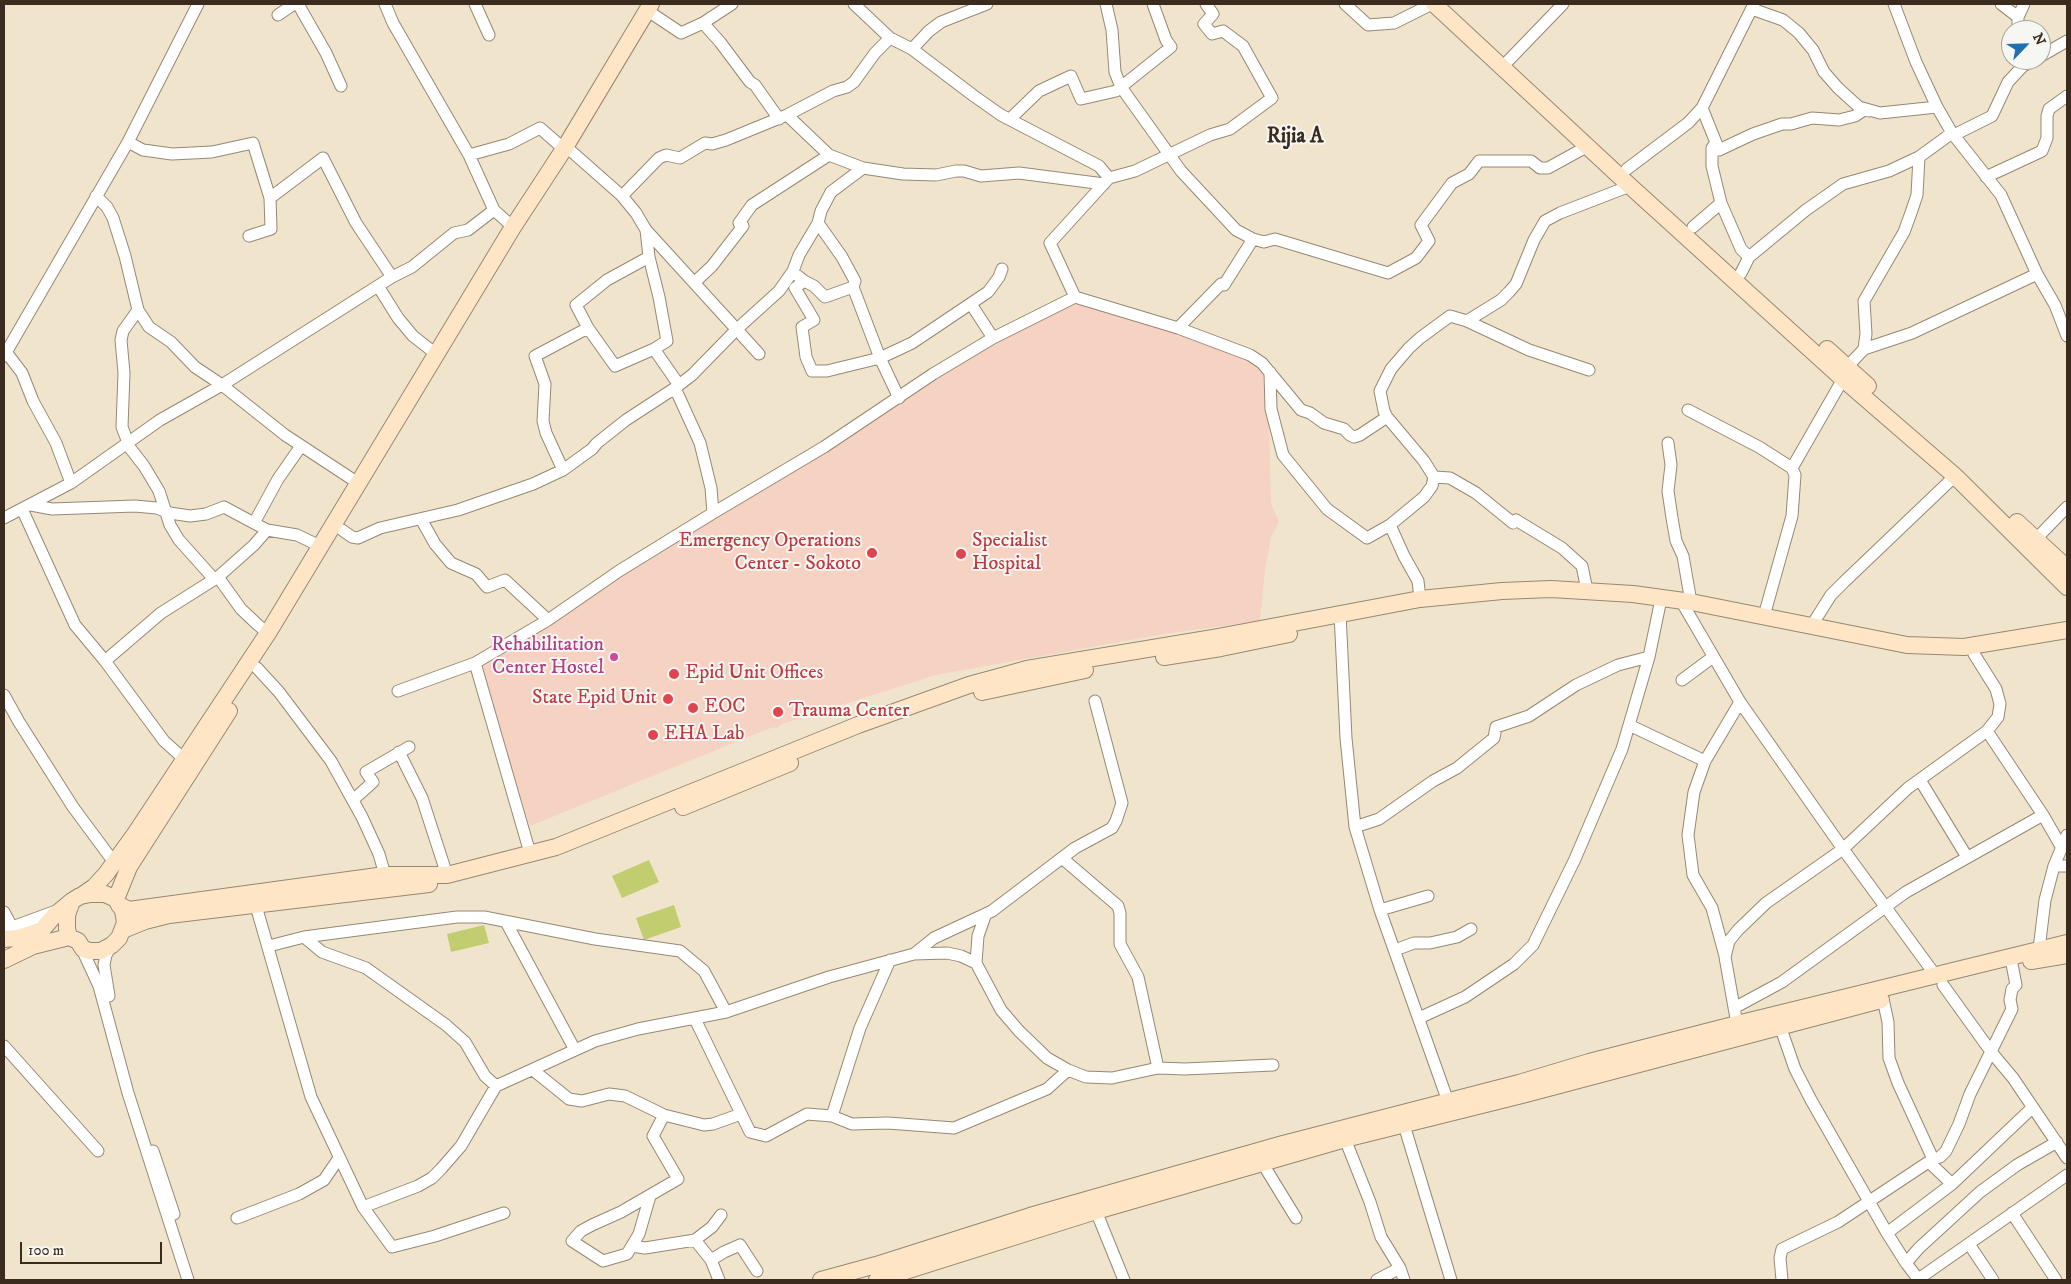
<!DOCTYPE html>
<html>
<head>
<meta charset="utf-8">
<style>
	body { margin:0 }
	#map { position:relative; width:2071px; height:1284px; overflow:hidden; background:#f0e5cc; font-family:"IM FELL DW Pica",serif }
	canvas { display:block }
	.frame { position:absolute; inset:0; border:5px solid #3b2a1e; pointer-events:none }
	.north { position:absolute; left:2001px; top:20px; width:50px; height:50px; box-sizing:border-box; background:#f6f6f2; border:1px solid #aba49d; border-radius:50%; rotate:66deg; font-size:14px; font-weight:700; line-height:20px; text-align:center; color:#3b2a1e }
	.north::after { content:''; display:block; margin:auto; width:18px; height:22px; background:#1f6fb2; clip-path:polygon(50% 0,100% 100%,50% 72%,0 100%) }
	.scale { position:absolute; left:20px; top:1242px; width:142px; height:22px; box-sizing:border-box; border:2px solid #3b2a1e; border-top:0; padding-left:6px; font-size:15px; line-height:18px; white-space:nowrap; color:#3b2a1e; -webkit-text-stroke:4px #f6f6f2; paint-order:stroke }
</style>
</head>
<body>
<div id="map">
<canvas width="2071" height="1284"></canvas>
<div class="frame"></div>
<div class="north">N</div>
<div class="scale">100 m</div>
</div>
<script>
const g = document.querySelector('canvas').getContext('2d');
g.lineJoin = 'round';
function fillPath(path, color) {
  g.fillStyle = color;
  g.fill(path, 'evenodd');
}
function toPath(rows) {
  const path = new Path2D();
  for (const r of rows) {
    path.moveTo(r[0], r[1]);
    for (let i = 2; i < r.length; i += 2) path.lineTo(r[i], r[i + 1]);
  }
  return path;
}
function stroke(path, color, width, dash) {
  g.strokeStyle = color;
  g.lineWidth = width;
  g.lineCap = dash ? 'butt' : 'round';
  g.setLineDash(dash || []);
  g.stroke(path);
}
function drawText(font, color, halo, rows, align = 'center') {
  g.font = font + ' "IM FELL DW Pica",serif';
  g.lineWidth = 4;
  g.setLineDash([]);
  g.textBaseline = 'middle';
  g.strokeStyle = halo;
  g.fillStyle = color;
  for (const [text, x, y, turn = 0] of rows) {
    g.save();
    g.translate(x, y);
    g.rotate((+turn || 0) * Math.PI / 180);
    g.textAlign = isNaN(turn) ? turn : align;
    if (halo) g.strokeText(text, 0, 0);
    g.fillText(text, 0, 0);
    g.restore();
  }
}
fillPath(toPath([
	[1066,299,1162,326,1257,360,1268,375,1271,503,1279,522,1271,537,1265,570,1260,621,1164,634,936,675,782,724,776,729,775,727,765,730,530,826,478,662]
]), '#f5d2c2');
fillPath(toPath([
	[649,860,659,882,622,898,612,876],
	[674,905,681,927,644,940,636,918],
	[484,925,489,943,451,952,447,934]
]), '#c1cd6f');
const street = toPath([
	[298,4,326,53,341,86],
	[385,4,393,23,469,155,494,210,513,227],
	[475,4,489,35],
	[854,4,890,38,912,49,974,96,1001,115,1099,166,1109,178],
	[1106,4,1112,30,1115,72,1121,87,1181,171,1236,230,1253,239,1264,242,1275,239,1388,273,1416,258,1429,241,1421,225,1452,183,1469,174,1479,161,1531,161,1540,168,1548,168,1588,146],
	[1345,4,1368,25,1394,23,1432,4],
	[1894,4,1916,62,1937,107,1952,133,2001,195,2037,274,2055,305,2067,336],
	[2001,4,2018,17],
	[1752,9,1783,20,1799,33,1813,50,1824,72,1838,88,1859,107,1880,113,1937,107],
	[278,15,294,4],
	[654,15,681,33,703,23,732,4],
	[703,23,720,42,750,82,755,85,779,119],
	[2018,30,2018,17,2024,4],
	[912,49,929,31,941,22,987,4],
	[2041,56,2067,41],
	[1508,61,1563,4],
	[1702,108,1719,150],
	[787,115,829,155,863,168,903,174,936,175,956,171,964,171,981,176,1019,173,1104,184],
	[1010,119,1039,91,1071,76,1081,99,1116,91,1171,47,1166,40,1153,4],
	[1954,135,1992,116,2008,82,2023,66,2034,60],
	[128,142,143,150,172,154,212,152,253,143,270,198,271,229,249,236],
	[1717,146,1715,144,1712,148,1712,166,1721,203,1741,249,1749,257],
	[1719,150,1753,134,1782,124,1791,124,1812,118,1839,120,1855,116,1864,110,1869,111],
	[571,151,622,196,636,213,646,230,649,257,659,297,667,341,654,349,615,366,588,328,576,305,607,280,649,257],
	[469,155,509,144,540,128,564,149],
	[1627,169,1688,123,1702,108,1754,4],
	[1986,177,2042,151,2047,138,2047,116,2049,109,2067,96],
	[96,196,107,207,113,218,125,256,138,310,123,331,121,340,124,373,122,427,130,448,144,466,159,491,170,525,179,540,214,579],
	[622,196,659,158,666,155,680,158,705,143,712,144,726,140,787,115,833,91,847,87,854,82,875,53,890,38],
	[270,198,323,158,356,223,392,277],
	[818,223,842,257,855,281,853,287],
	[1693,227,1721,203],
	[646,230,759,354],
	[1741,273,1749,257,1806,210,1843,184,1889,171,1919,157],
	[798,276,804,281,814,286,825,297,853,287,880,358,899,398],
	[804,281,795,288,814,320,802,327,806,357,812,371,827,371,880,358,912,343,988,292,999,277,1002,269],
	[695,282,712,266,743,226,739,223,752,205,829,155],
	[378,286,398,318,413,336,436,354],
	[1075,297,1050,243,1109,178,1135,171,1210,135,1230,129,1272,98,1243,46,1223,31,1212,34,1204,24,1213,14,1206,4],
	[971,304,993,338],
	[138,310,149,327,171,342,195,367,222,385,285,435,358,483],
	[1467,321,1501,300,1509,292,1516,284,1534,240,1545,221,1560,213,1630,186],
	[1178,328,1221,284,1224,285,1253,239],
	[654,349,679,385],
	[1864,349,1912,333,2037,274],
	[6,352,22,373,33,401,56,443,71,483],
	[4,356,128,142,198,4],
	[1847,367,1864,349,1866,334,1864,301,1904,232,1912,210,1917,195,1919,157,1952,133],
	[1270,372,1271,409,1283,455,1327,509,1367,538,1390,525,1424,497,1432,486,1434,477,1424,461,1387,417,1384,411,1380,391,1391,369,1409,348,1420,338,1450,316,1467,321,1529,350,1589,370],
	[675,388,700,443,711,488,713,513],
	[1688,410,1759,447,1792,468,1795,475,1792,516,1764,616],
	[1668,443,1671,465,1668,491,1672,518,1676,541,1683,556,1691,602],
	[1792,468,1843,379],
	[563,470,546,433,543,421,545,384,535,356,588,328],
	[1434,477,1450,478,1476,493,1513,523,1516,520,1562,548,1582,566,1587,590],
	[31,505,52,509,135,506,157,508,170,513,190,516,206,514,224,507,267,530,297,535,320,546],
	[22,509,75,625,105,661,164,741,184,759],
	[4,518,71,483,160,420,222,385,392,277,412,267,454,233,468,230,494,210],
	[421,519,435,544,451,563,476,574,487,587,505,580,548,620],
	[254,523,278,479,301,446],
	[1390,525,1404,556,1418,581,1420,599],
	[342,530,352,537,358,538,380,528,458,510,533,484,563,470,592,449,597,443,626,420,675,388,692,375,737,329,779,291,793,271,799,255,818,223,821,211,831,192,863,168],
	[2036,539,2067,507],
	[218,577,241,609,258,625,268,633],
	[1684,606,1740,702,1843,849,1936,976],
	[1340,613,1346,738,1355,827,1380,910,1450,1107],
	[1812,625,1831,595,1844,582,1955,476],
	[105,661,161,613,218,577,254,545,267,530],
	[257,668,279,692,331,761,362,817,379,854,385,875],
	[1682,680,1713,657],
	[398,691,475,663],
	[4,695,19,722,73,807,110,857,122,864],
	[1629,725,1705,761],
	[1987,731,2043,815,2062,848],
	[399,752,422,798,447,875],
	[1920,780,1967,857],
	[353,800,373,782,366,772,409,747],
	[1355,827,1379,819,1433,781,1457,768,1494,738,1496,727,1529,716,1576,685,1618,665,1649,657],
	[530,853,475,663,548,620,619,571,713,513,824,447,933,374,993,338,1075,297,1178,328,1250,355,1262,363,1301,410,1310,413,1324,423,1344,429,1350,435,1354,437,1360,435,1387,417],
	[1062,858,1118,906,1120,913,1120,944,1138,977,1158,1068],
	[2054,866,2067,866],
	[256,906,311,1097,363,1207,392,1247,435,1236,504,1213],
	[1380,910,1428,896],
	[4,912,12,927],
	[506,922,575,1050],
	[4,930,56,911],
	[304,937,457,917,484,917,595,939,680,951,704,971,726,1012],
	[80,945,99,986,128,1093,188,1280],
	[269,946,304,937,322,952,366,968,446,1025,465,1042,485,1076,496,1086],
	[2039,949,2045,900,2054,866,2067,835],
	[1395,950,1414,943,1430,943,1457,937,1471,929],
	[914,954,947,953,961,956,976,963,1001,1010,1019,1031,1047,1058,1068,1070,1086,1077,1112,1078,1158,1068,1185,1069,1273,1065],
	[1725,956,1712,908,1693,875,1688,835,1694,792,1705,761,1740,702],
	[976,963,978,936,985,916],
	[1943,985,1992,1053,2013,1078,2067,1158],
	[109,996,104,965,106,955,112,945],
	[1883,999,1888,1022,1889,1058,1898,1083,1933,1159,1932,1165,1952,1184],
	[1734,1008,1782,982,1906,892,2043,815],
	[1419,1018,1465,997,1514,964,1533,945,1575,859,1622,749,1649,657,1660,604],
	[695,1019,750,1132,766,1136,807,1114,832,1116,852,1124,888,1123,954,1128,1047,1089,1068,1070],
	[1737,1024,1725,957,1729,941,1738,930,1766,903,1843,849,1908,788,1987,731,1998,717,2000,704,1996,689,1974,654],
	[1780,1026,1795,1069,1811,1100,1887,1233,1906,1263,1919,1280],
	[4,1046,98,1151],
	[533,1070,569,1099,582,1101,609,1094,625,1096,664,1115,704,1125,713,1124,741,1114],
	[832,1116,860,1028,890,960],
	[1404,1125,1451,1280],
	[1345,1139,1370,1202,1381,1237,1400,1268,1404,1280],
	[153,1151,174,1214],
	[1266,1169,1296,1218],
	[650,1196,639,1234,627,1254,603,1261,572,1241,581,1231,592,1225,621,1212,678,1179,653,1136,664,1115],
	[363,1207,418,1186,432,1178,441,1169,461,1146,496,1086,595,1041,638,1029,726,1012,829,977,914,954,934,938,992,911,1075,848,1112,828,1116,821,1122,803,1095,701],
	[1096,1211,1124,1280],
	[2012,1213,2056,1280],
	[237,1218,299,1194,324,1180,339,1158],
	[1887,1233,1952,1184,2032,1108],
	[695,1240,711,1260,719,1280],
	[1969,1244,1993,1280],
	[632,1246,645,1248,695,1240,712,1227,721,1215],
	[711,1260,724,1252,740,1245,757,1271],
	[1906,1263,1919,1248,1980,1192,2017,1165,2057,1142],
	[1377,1280,1400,1268],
	[1782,1280,1780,1258,1782,1249,1838,1222,1933,1159,1940,1157,1946,1151,1959,1124,1970,1094,2012,1009,2010,1000,2012,989,2016,985,2012,964],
	[1917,1280,2067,1175]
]);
const secondary = toPath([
	[1434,4,1630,186,1843,379,1955,476,2067,587],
	[1827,349,1868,386],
	[2017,522,2067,568],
	[1164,657,1221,648,1289,634],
	[982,692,1085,670],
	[683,807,790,763],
	[81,896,94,887,106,874,135,834,268,633,513,227,564,149,651,4],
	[116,899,129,867,229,711],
	[119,905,123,910,125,923,119,938,112,945,101,951,90,951,83,949,78,941,69,937,67,929,67,915,72,901,80,896,91,894,105,894,116,899,119,905,129,910,385,875,447,875,556,847,858,725,969,685,1002,676,1027,669,1219,637,1420,599,1502,591,1551,589,1633,594,1691,602,1907,645,1964,647,2067,630],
	[123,930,145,921,169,915,429,884],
	[4,939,18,938,41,931,54,916,72,901],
	[4,960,33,946,69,937],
	[2031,961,2067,955],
	[821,1280,876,1265,1030,1216,1283,1144,1519,1083,1589,1062,1737,1024,2067,943],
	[877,1280,1096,1211,1345,1139,1522,1095,1881,1000]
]);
stroke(street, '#968875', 13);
stroke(secondary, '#968875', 18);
stroke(street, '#fff', 11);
stroke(secondary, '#fee5c5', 16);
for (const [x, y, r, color] of [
	[872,553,6,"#e0444e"],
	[961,554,6,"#e0444e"],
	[614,657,5,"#d1479c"],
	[674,674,6,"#e0444e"],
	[668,699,6,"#e0444e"],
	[693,708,6,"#e0444e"],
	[778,712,6,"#e0444e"],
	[653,735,6,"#e0444e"]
]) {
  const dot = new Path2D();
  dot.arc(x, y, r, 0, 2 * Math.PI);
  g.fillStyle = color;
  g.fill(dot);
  stroke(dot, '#f6f6f2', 2);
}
drawText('20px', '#be3a42', '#f6f6f2', [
	["Emergency Operations",861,542,"right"],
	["Center - Sokoto",861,565,"right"],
	["Specialist",972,542],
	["Hospital",972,565],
	["Epid Unit Offices",685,674],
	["State Epid Unit",657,699,"right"],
	["EOC",704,708],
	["Trauma Center",789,712],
	["EHA Lab",664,735]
], 'left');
drawText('20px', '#b23c85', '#f6f6f2', [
	["Rehabilitation",604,646],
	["Center Hostel",604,669]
], 'right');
drawText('bold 21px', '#3b2a1e', '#f6f6f2', [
	["Rijia A",1295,138]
]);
</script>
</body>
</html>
